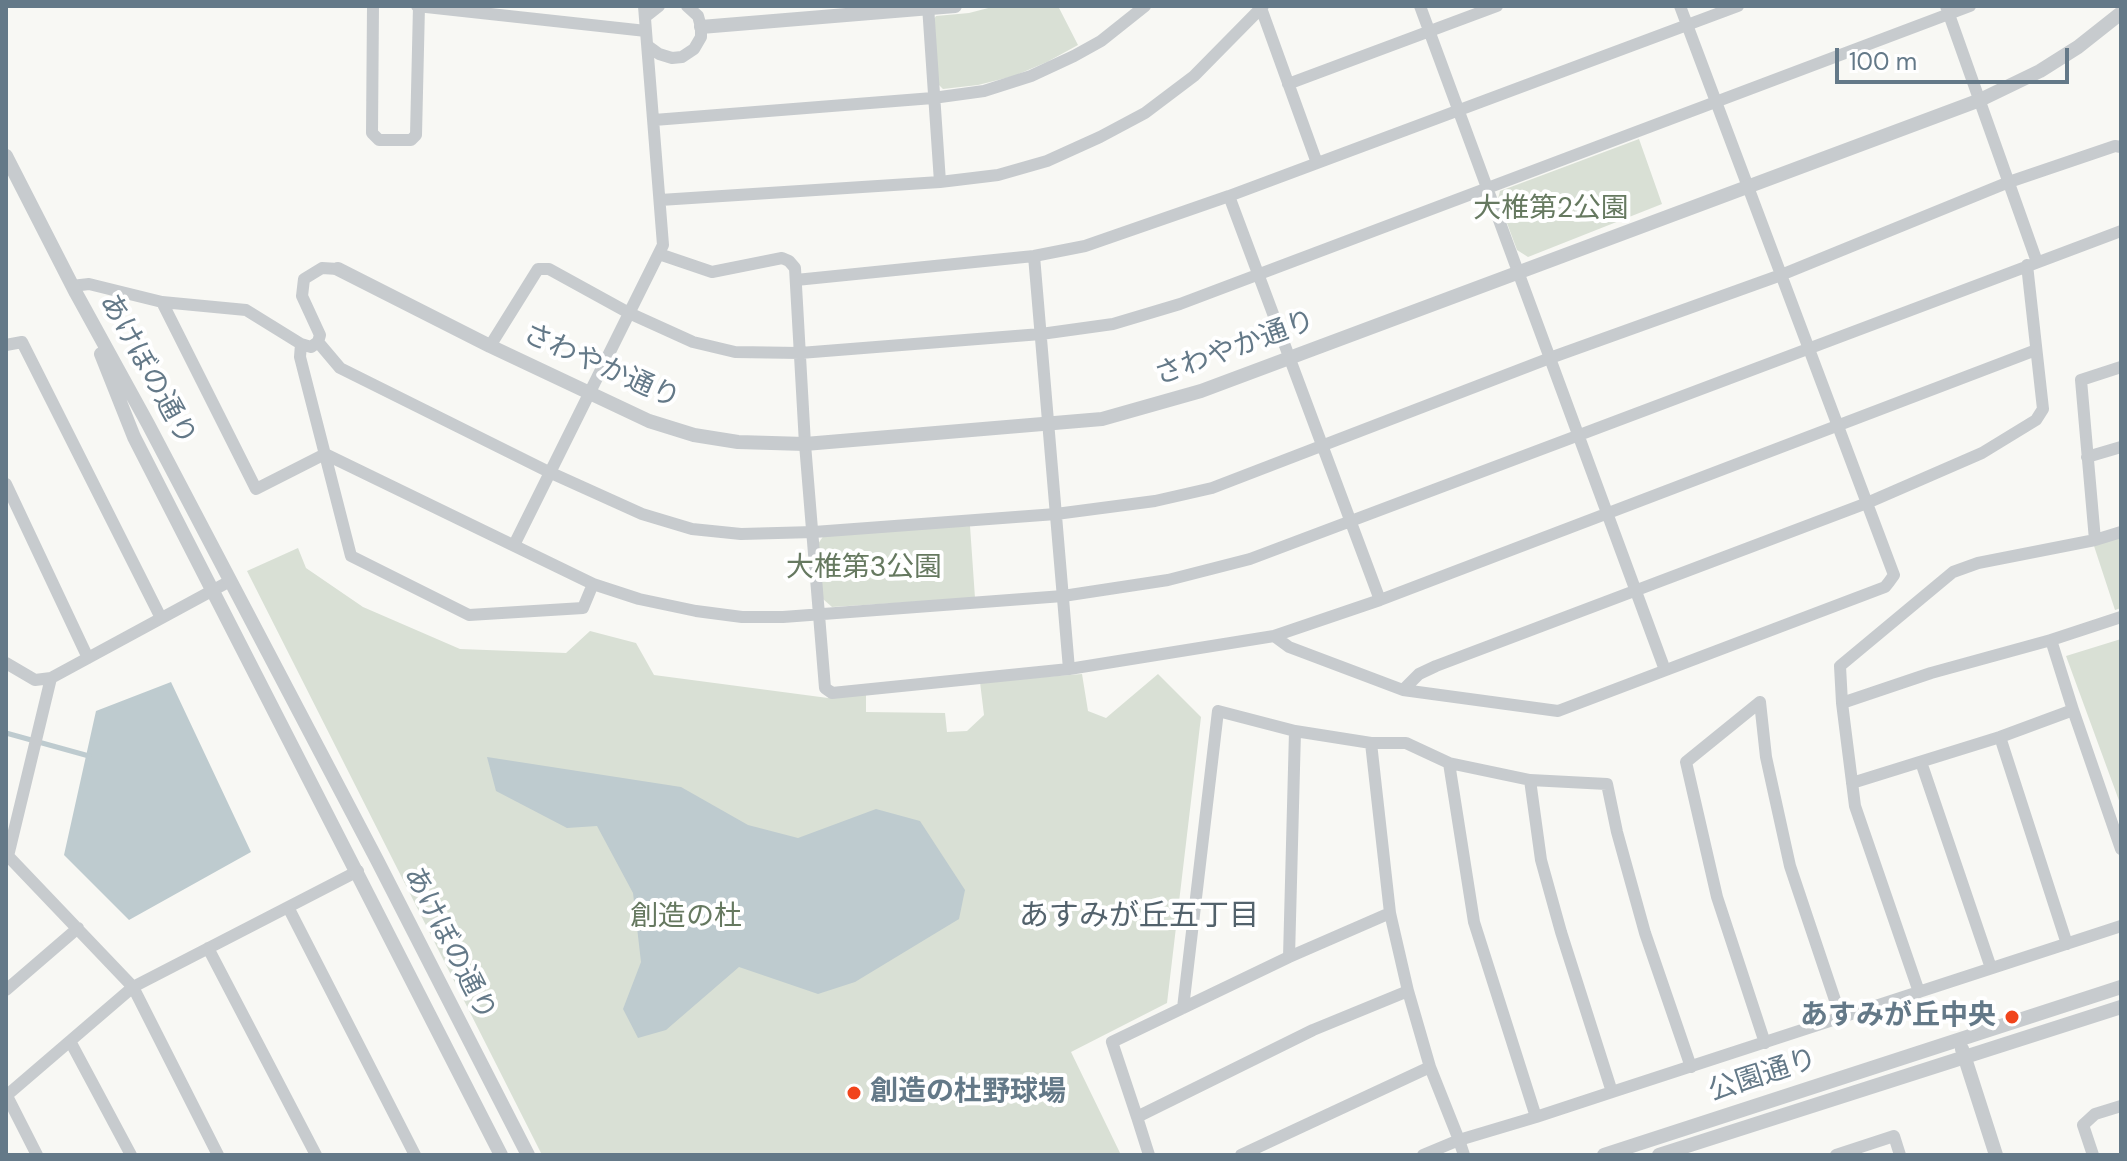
<!DOCTYPE html>
<html>
<head>
<meta charset="utf-8">
<style>
	body { margin:0 }
	#map { position:relative; width:2127px; height:1161px; overflow:hidden; background:#f8f8f4; font-family:"DM Sans",sans-serif }
	canvas { display:block }
	.frame { position:absolute; inset:0; border:8px solid #647988; pointer-events:none }
	.scale { position:absolute; left:1835px; top:48px; width:234px; height:36px; box-sizing:border-box; border:4px solid #647988; border-top:0; padding-left:10px; font-size:24px; line-height:28px; white-space:nowrap; color:#647988; -webkit-text-stroke:6px #fff; paint-order:stroke }
</style>
</head>
<body>
<div id="map">
<canvas width="2127" height="1161"></canvas>
<div class="frame"></div>
<div class="scale">100 m</div>
</div>
<script>
const g = document.querySelector('canvas').getContext('2d');
g.lineJoin = 'round';
function fillPath(path, color) {
  g.fillStyle = color;
  g.fill(path, 'evenodd');
}
function toPath(rows) {
  const path = new Path2D();
  for (const r of rows) {
    path.moveTo(r[0], r[1]);
    for (let i = 2; i < r.length; i += 2) path.lineTo(r[i], r[i + 1]);
  }
  return path;
}
function stroke(path, color, width, dash) {
  g.strokeStyle = color;
  g.lineWidth = width;
  g.lineCap = dash ? 'butt' : 'round';
  g.setLineDash(dash || []);
  g.stroke(path);
}
function drawText(font, color, halo, rows, align = 'center') {
  g.font = font + ' "DM Sans","Noto Sans JP",sans-serif';
  g.lineWidth = 8;
  g.setLineDash([]);
  g.textBaseline = 'middle';
  g.strokeStyle = halo;
  g.fillStyle = color;
  for (const [text, x, y, turn = 0] of rows) {
    g.save();
    g.translate(x, y);
    g.rotate((+turn || 0) * Math.PI / 180);
    g.textAlign = isNaN(turn) ? turn : align;
    if (halo) g.strokeText(text, 0, 0);
    g.fillText(text, 0, 0);
    g.restore();
  }
}
fillPath(toPath([
	[996,6,1058,6,1078,45,1047,62,1014,76,978,85,943,89,937,83,931,23,936,16,969,13],
	[1639,139,1662,204,1528,257,1517,250,1498,199,1500,191],
	[970,526,975,598,832,607,823,599,818,544,824,535],
	[2121,537,2121,608,2115,610,2094,546],
	[298,548,306,568,363,607,460,649,566,653,590,631,636,643,654,675,828,698,866,694,866,712,945,713,947,732,967,731,984,715,980,682,1082,674,1088,711,1106,718,1158,674,1201,717,1167,1003,1071,1052,1121,1155,542,1155,247,571],
	[2121,639,2121,806,2066,656]
]), '#d9e0d5');
fillPath(toPath([
	[171,682,251,852,129,920,64,855,96,711],
	[487,757,681,787,748,825,798,838,876,809,920,821,965,890,959,919,855,982,818,994,739,967,666,1030,638,1038,623,1009,641,962,633,893,597,826,567,828,496,791]
]), '#becbcf');
stroke(toPath([
	[6,733,89,756]
]), '#becbcf', 5);
stroke(toPath([
	[373,6,372,133,379,140,411,140,416,135,419,6],
	[417,6,646,31],
	[928,6,940,182],
	[1420,6,1665,670],
	[1946,6,2037,262],
	[1261,8,1317,163],
	[645,17,659,6],
	[648,46,659,54,672,58,682,57,694,49,701,37,701,27,698,16,687,6],
	[1288,84,1497,6],
	[654,120,933,98,984,91,1031,76,1074,56,1101,41,1145,6],
	[1229,196,1380,600],
	[660,200,940,182,998,175,1047,161,1100,137,1145,113,1194,76,1263,6],
	[659,254,712,272,782,258,789,261,795,268,805,444,825,688,832,693,1069,669,1274,636,1380,600,2036,350],
	[1034,256,1069,669],
	[796,280,1034,256,1085,246,1229,196,1738,6],
	[72,286,89,284,162,302,246,310,301,344,311,347,318,342,320,335,302,296,304,279,322,268,338,269],
	[162,302,256,489,325,454,593,584,639,599,696,611,742,617,783,617,1063,596,1168,580,1250,559,2121,231],
	[318,342,340,368,549,472,642,514,692,529,741,534,814,532,1056,514,1155,501,1212,488,1550,358,1781,275,2009,182,2115,146,2121,147],
	[301,344,300,357,351,556,469,615,583,608,593,584],
	[6,345,22,342,161,618],
	[490,346,538,269,549,269,629,313,693,342,735,352,800,353,1041,334,1113,324,1180,304,1970,6],
	[2087,457,2121,447],
	[6,484,88,658],
	[2095,540,2081,380,2121,367],
	[514,545,663,245,644,6],
	[1274,636,1289,647,1403,690,1558,711,1885,587,1889,582,1894,575,1680,6],
	[2051,640,2121,617],
	[6,663,35,680,51,678,230,581],
	[51,678,8,856,133,987,218,1155],
	[1403,690,1419,674,1436,666,1867,503,1982,453,2036,420,2043,409,2027,265],
	[1760,702,1686,762,1717,897,1765,1043],
	[1760,702,1766,757,1790,866,1841,1018],
	[1842,703,1840,666,1953,572,1978,563,2095,540,2121,532],
	[1295,731,1371,743,1390,913],
	[2000,737,2067,944],
	[1921,762,1991,968],
	[1449,763,1530,780,1541,860,1561,932,1612,1092,1536,1117],
	[1530,780,1607,784,1617,832,1645,933,1691,1067],
	[1852,783,2000,737,2073,710,2121,849],
	[288,907,415,1155],
	[208,948,316,1155],
	[6,990,78,928],
	[1919,992,1855,806,1842,703,1931,673,2051,640,2073,710],
	[1183,1008,1218,711,1295,731,1289,957],
	[70,1041,131,1155],
	[1612,1092,2121,926],
	[6,1096,133,987,358,871],
	[7,1096,37,1155],
	[1137,1117,1112,1042,1289,957,1390,913,1408,991],
	[1149,1155,1137,1117,1313,1030,1408,991,1430,1067],
	[1241,1155,1430,1067,1459,1140,1536,1117,1474,922,1449,763,1406,743,1371,743],
	[1423,1155,1459,1140,1464,1155],
	[1836,1155,1894,1136,1900,1155],
	[2093,1155,2083,1125,2095,1114,2121,1106]
]), '#c7cbce', 12);
stroke(toPath([
	[701,27,955,6],
	[6,156,76,293,148,424,377,860,528,1155],
	[338,269,490,346,649,421,694,435,738,442,805,444,1102,419,1201,391,1980,100,2040,71,2078,47,2121,13],
	[101,354,134,437,501,1155],
	[1962,1049,1996,1155],
	[1604,1155,2121,987],
	[1659,1155,2121,1007]
]), '#c7cbce', 14);
for (const [x, y, r, color] of [
	[2012,1017,8,"#f1441b"],
	[854,1093,8,"#f1441b"]
]) {
  const dot = new Path2D();
  dot.arc(x, y, r, 0, 2 * Math.PI);
  g.fillStyle = color;
  g.fill(dot);
  stroke(dot, '#fff', 3);
}
drawText('28px', '#667960', '#fff', [
	["大椎第2公園",1551,210],
	["大椎第3公園",864,569],
	["創造の杜",686,918]
]);
drawText('28px', '#647988', '#fff', [
	["さわやか通り",1235,349,-20],
	["さわやか通り",601,367,24],
	["あけぼの通り",147,370,61],
	["あけぼの通り",449,944,63],
	["公園通り",1763,1076,-18]
]);
drawText('bold 28px', '#647988', '#fff', [
	["あすみが丘中央",1996,1017],
	["創造の杜野球場",870,1093,"left"]
], 'right');
drawText('30px', '#53626c', '#fff', [
	["あすみが丘五丁目",1139,917]
]);
</script>
</body>
</html>
